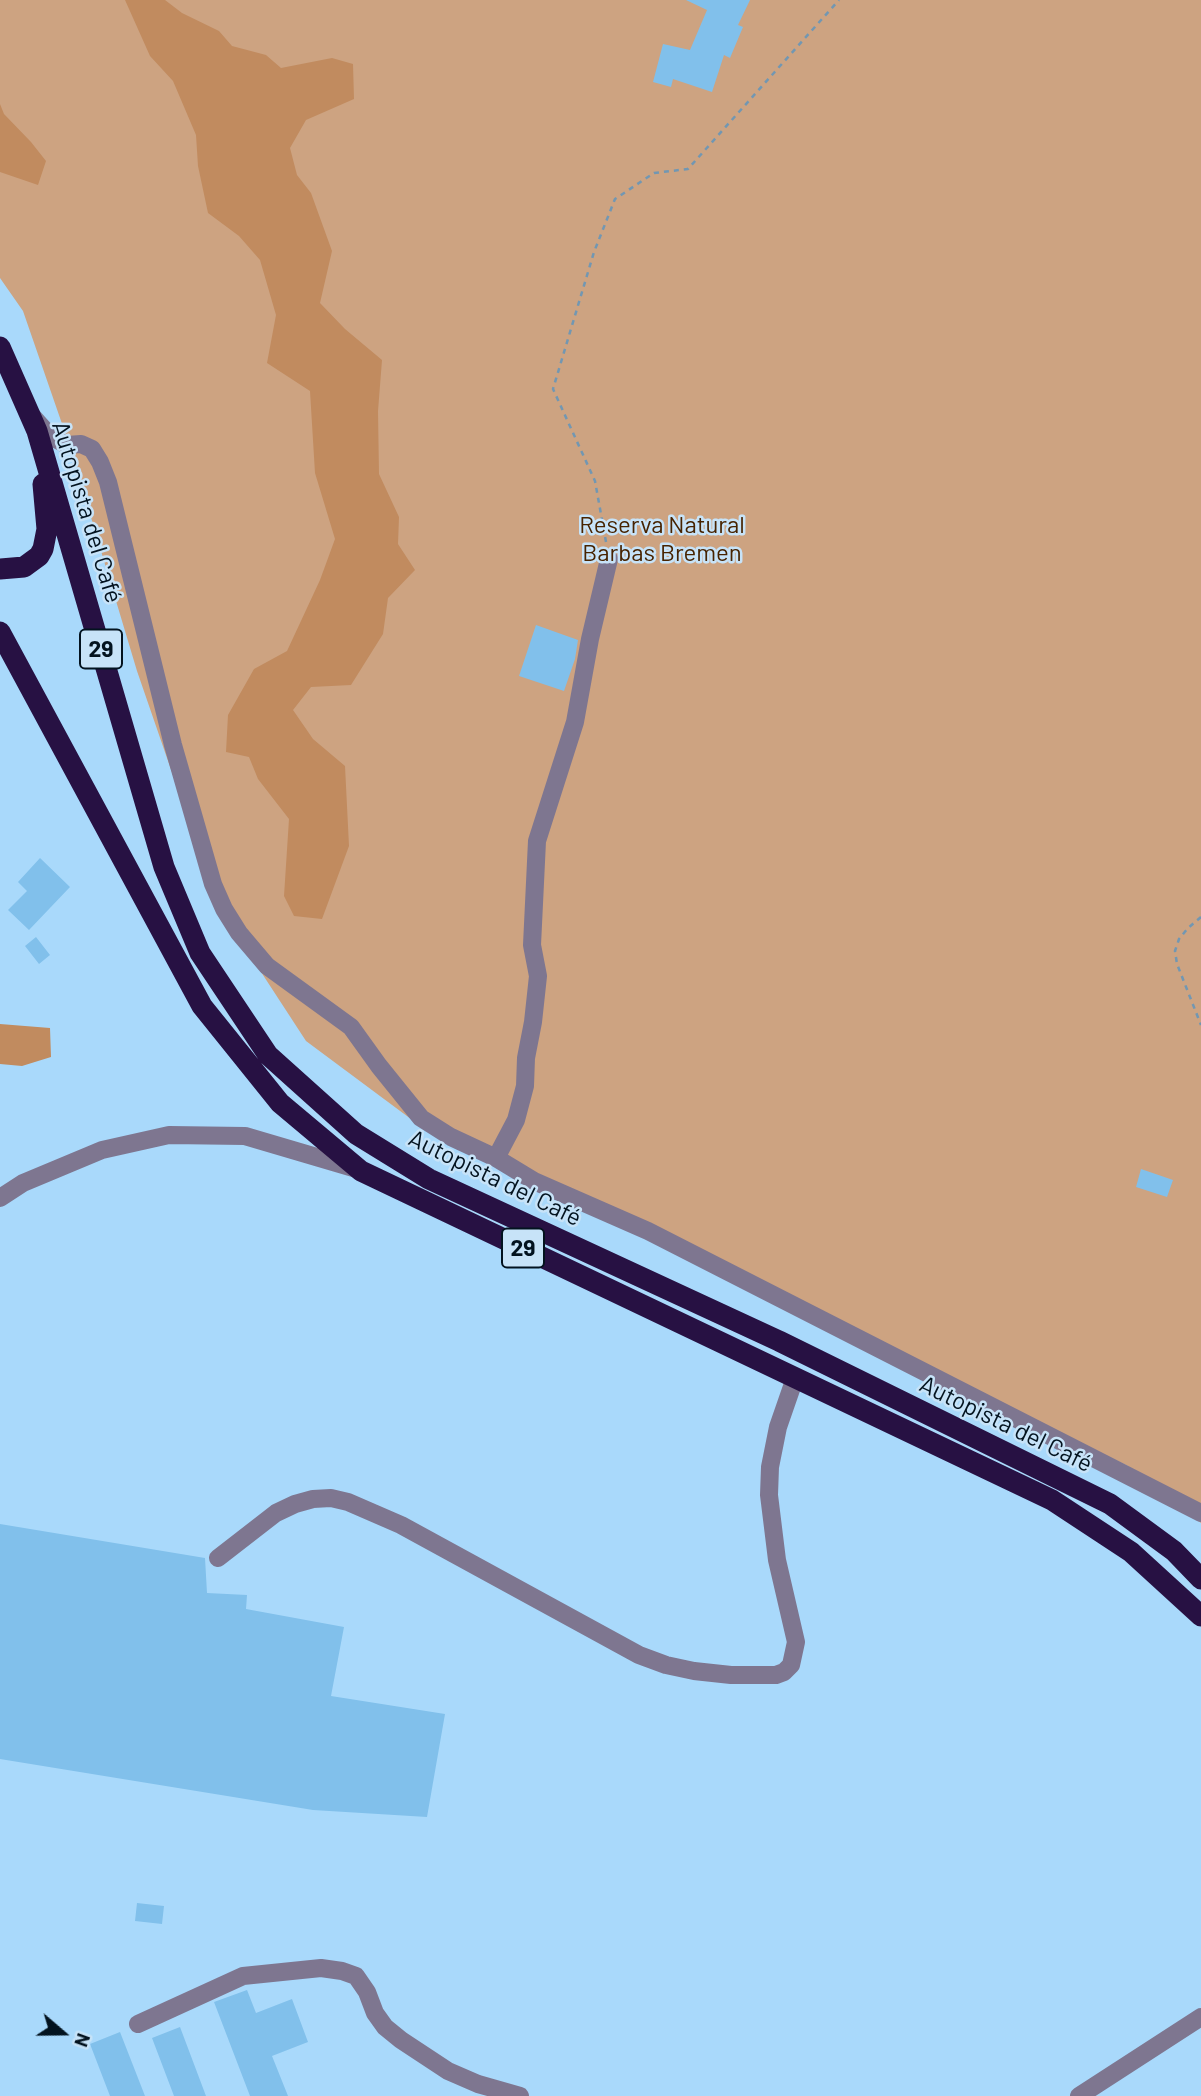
<!DOCTYPE html>
<html>
<head>
<meta charset="utf-8">
<style>
	body { margin:0 }
	#map { position:relative; width:1201px; height:2096px; overflow:hidden; background:#a9d9fb; font-family:Barlow,sans-serif }
	canvas { display:block }
	.north { position:absolute; left:28px; top:1998px; width:70px; height:70px; -webkit-text-stroke:5px #c7e3f8; paint-order:stroke; rotate:110deg; font-size:19px; font-weight:700; line-height:28px; text-align:center; color:#03131f }
	.north::after { content:''; display:block; margin:auto; width:24px; height:32px; background:#03131f; clip-path:polygon(50% 0,100% 100%,50% 72%,0 100%) }
</style>
</head>
<body>
<div id="map">
<canvas width="1201" height="2096"></canvas>
<div class="north">N</div>
</div>
<script>
const g = document.querySelector('canvas').getContext('2d');
g.lineJoin = 'round';
function fillPath(path, color) {
  g.fillStyle = color;
  g.fill(path, 'evenodd');
}
function toPath(rows) {
  const path = new Path2D();
  for (const r of rows) {
    path.moveTo(r[0], r[1]);
    for (let i = 2; i < r.length; i += 2) path.lineTo(r[i], r[i + 1]);
  }
  return path;
}
function stroke(path, color, width, dash) {
  g.strokeStyle = color;
  g.lineWidth = width;
  g.lineCap = dash ? 'butt' : 'round';
  g.setLineDash(dash || []);
  g.stroke(path);
}
function drawText(font, color, halo, rows, align = 'center') {
  g.font = font + ' Barlow,sans-serif';
  g.lineWidth = 5;
  g.setLineDash([]);
  g.textBaseline = 'middle';
  g.strokeStyle = halo;
  g.fillStyle = color;
  for (const [text, x, y, turn = 0] of rows) {
    g.save();
    g.translate(x, y);
    g.rotate((+turn || 0) * Math.PI / 180);
    g.textAlign = isNaN(turn) ? turn : align;
    if (halo) g.strokeText(text, 0, 0);
    g.fillText(text, 0, 0);
    g.restore();
  }
}
fillPath(toPath([
	[0,0,1201,0,1201,1523,1128,1466,423,1128,306,1041,218,906,137,671,69,444,23,311,0,278]
]), '#cda381');
fillPath(toPath([
	[125,0,165,0,182,13,219,31,232,46,266,55,281,68,332,58,353,64,354,99,306,120,290,148,297,175,311,193,332,251,320,303,345,329,382,360,378,411,379,474,399,517,398,544,415,570,388,598,383,634,351,685,311,687,293,710,313,739,345,766,349,846,322,919,294,916,284,896,289,819,258,779,249,757,226,752,228,715,254,669,287,651,320,580,335,539,315,473,310,391,267,363,276,315,260,260,239,236,208,213,198,166,196,135,173,81,150,56],
	[0,104,4,114,31,142,46,161,38,185,0,172],
	[0,1024,50,1028,51,1057,22,1066,0,1064]
]), '#c18b5f');
fillPath(toPath([
	[686,0,750,0,738,25,743,27,730,58,724,55,712,92,673,79,671,87,653,82,663,44,690,50,707,10],
	[536,625,578,640,575,659,564,691,519,676],
	[40,858,70,887,29,930,8,910,27,891,18,882],
	[36,937,50,955,39,964,25,946],
	[1141,1169,1173,1180,1167,1197,1136,1187],
	[0,1524,205,1558,207,1593,247,1595,246,1609,344,1627,331,1696,445,1714,427,1817,313,1810,0,1759],
	[137,1903,164,1906,162,1924,135,1921],
	[247,1990,256,2013,292,1999,308,2042,272,2056,288,2096,250,2096,214,2002],
	[180,2027,206,2096,174,2096,152,2038],
	[120,2032,145,2096,110,2096,90,2044]
]), '#81c0eb');
stroke(toPath([
	[606,542,595,481,553,389,594,252,615,199,654,173,688,169,839,0],
	[1201,917,1188,928,1179,939,1175,951,1177,964,1201,1025]
]), '#7297b2', 2.5, [5, 5]);
stroke(toPath([
	[33,417,50,436,67,445,81,444,92,449,100,462,108,482,173,745,213,884,224,909,239,933,267,966,351,1027,379,1066,421,1118,451,1137,496,1158,534,1181,648,1231,1201,1513],
	[496,1158,516,1120,525,1086,526,1058,533,1022,538,976,532,945,537,841,575,722,590,639,609,559],
	[0,1198,23,1183,102,1150,169,1135,245,1136,357,1169],
	[218,1558,276,1513,295,1504,313,1499,331,1498,348,1502,401,1525,639,1655,666,1665,694,1671,731,1675,776,1675,784,1672,791,1665,796,1642,777,1560,769,1495,770,1467,778,1427,795,1378],
	[138,2024,243,1976,321,1968,342,1971,356,1976,367,1992,375,2013,385,2027,401,2040,448,2071,478,2084,520,2096],
	[1079,2096,1201,2017]
]), '#7e7690', 18);
stroke(toPath([
	[0,347,37,431,164,867,200,953,268,1055,356,1134,429,1179,779,1341,1110,1504,1174,1551,1201,1579],
	[0,569,24,567,39,556,43,549,47,529,43,484],
	[0,632,202,1006,280,1103,361,1171,1052,1500,1131,1552,1201,1616]
]), '#271143', 21);
for (const [x, y, w] of [
	[101,649,42],
	[523,1248,42]
]) {
  const box = new Path2D();
  box.roundRect(x - w / 2, y - 19.5, w, 39, 5);
  g.fillStyle = '#c7e3f8';
  g.fill(box);
  stroke(box, '#03131f', 2);
}
drawText('bold 23px', '#03131f', null, [
	["29",101,649],
	["29",523,1248]
]);
drawText('24px', '#03131f', '#c7e3f8', [
	["Autopista del Café",87,512,73],
	["Autopista del Café",495,1178,26],
	["Autopista del Café",1006,1424,26]
]);
drawText('24px', '#472300', '#c7e3f8', [
	["Reserva Natural",662,525],
	["Barbas Bremen",662,553]
]);
</script>
</body>
</html>
